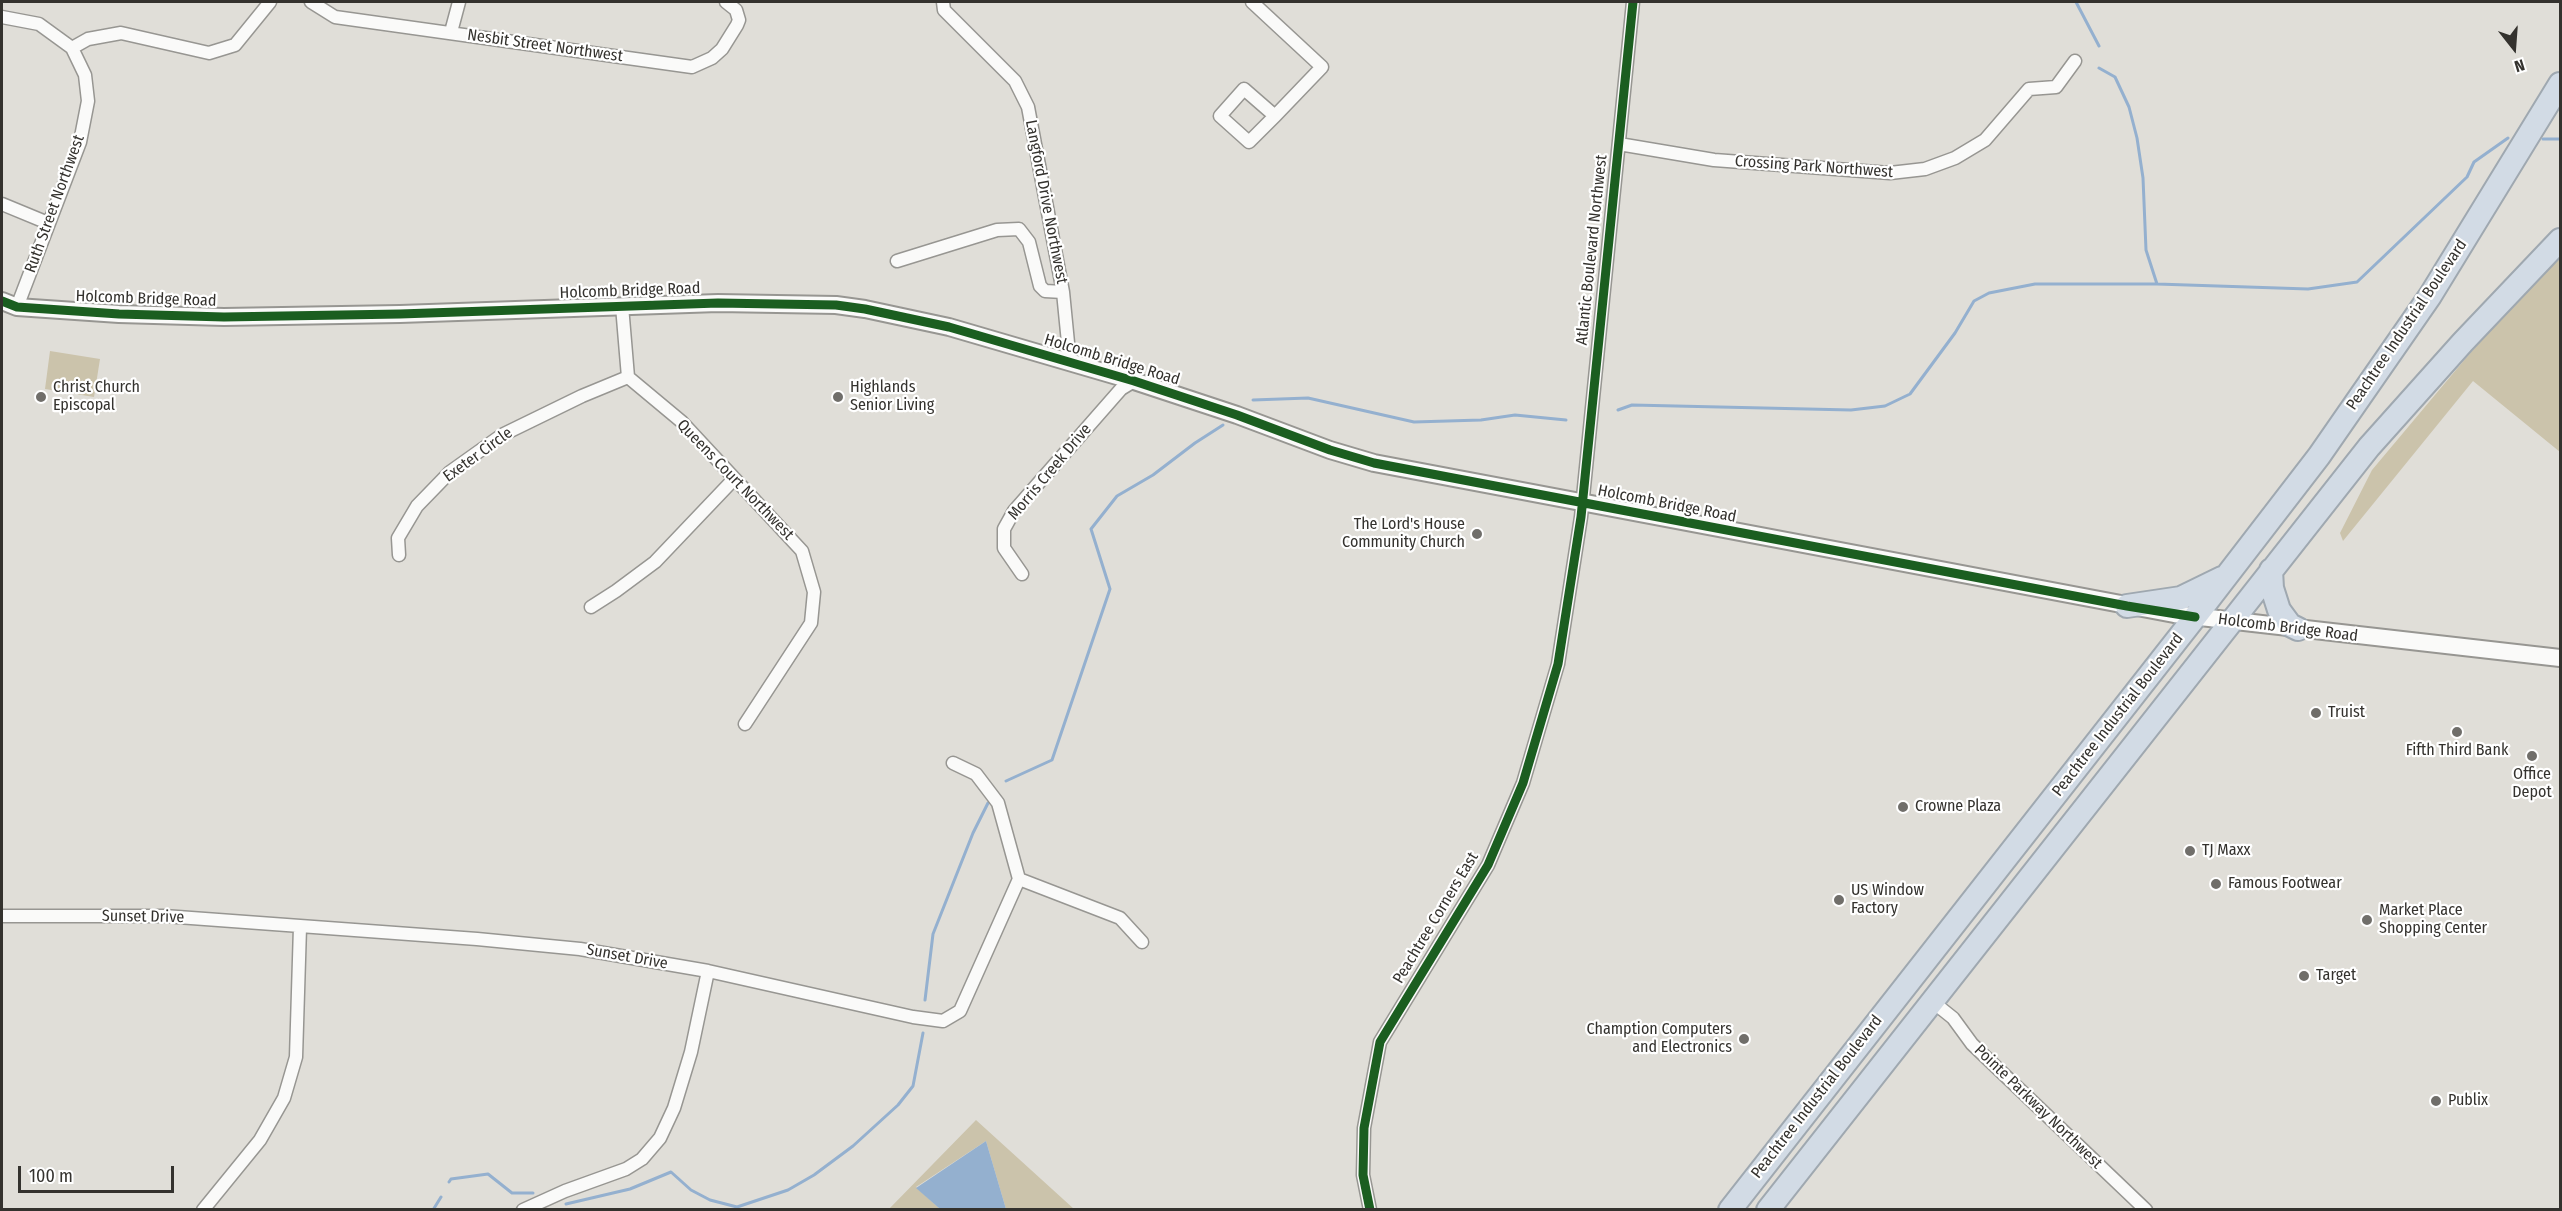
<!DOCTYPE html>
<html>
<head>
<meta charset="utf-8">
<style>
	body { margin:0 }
	#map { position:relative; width:2562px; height:1211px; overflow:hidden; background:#e0ded8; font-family:"Fira Sans Condensed",sans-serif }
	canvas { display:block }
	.frame { position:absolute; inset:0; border:3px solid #34322e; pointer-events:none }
	.north { position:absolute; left:2484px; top:18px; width:60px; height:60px; -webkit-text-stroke:4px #fff; paint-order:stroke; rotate:163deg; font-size:16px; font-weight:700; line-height:24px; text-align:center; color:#34322e }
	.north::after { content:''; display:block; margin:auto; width:21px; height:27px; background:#34322e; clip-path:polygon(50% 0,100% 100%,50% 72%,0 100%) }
	.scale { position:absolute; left:18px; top:1166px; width:156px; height:27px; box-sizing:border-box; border:3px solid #34322e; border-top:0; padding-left:8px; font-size:18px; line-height:21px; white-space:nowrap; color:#34322e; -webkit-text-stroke:4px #fff; paint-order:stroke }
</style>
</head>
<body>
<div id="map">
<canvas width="2562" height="1211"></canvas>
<div class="frame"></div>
<div class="north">N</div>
<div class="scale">100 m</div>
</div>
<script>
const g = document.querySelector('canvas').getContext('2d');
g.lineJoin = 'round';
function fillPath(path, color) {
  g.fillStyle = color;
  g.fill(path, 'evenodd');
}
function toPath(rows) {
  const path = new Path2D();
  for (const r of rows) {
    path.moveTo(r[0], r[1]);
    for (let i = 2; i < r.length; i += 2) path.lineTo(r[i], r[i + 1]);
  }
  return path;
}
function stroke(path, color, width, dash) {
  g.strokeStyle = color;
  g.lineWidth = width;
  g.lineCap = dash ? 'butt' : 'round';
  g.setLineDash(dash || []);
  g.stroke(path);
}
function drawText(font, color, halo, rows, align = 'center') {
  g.font = font + ' "Fira Sans Condensed",sans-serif';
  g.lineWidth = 4.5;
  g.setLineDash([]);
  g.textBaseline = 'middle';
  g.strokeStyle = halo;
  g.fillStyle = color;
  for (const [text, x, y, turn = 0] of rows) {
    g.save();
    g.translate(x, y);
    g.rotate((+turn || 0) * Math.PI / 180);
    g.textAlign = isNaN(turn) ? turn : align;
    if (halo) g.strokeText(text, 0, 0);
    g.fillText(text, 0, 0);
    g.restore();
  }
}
fillPath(toPath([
	[2560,251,2560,452,2473,381,2343,541,2340,533,2372,470,2466,358],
	[50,351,100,359,94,397,45,389],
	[976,1120,1074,1209,1006,1209,986,1141,916,1187,940,1209,888,1210]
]), '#cbc3ab');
fillPath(toPath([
	[986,1141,1006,1209,940,1209,916,1188]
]), '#94b0cf');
stroke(toPath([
	[2076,2,2099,46],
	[2099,68,2115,77,2129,107,2137,138,2143,178,2146,250,2157,284],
	[2543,139,2560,139],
	[1253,400,1308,398,1414,422,1481,420,1515,415,1566,420],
	[1618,410,1632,405,1851,410,1885,406,1910,394,1955,333,1974,301,1989,293,2035,284,2157,284,2308,289,2357,282,2467,177,2474,162,2508,138],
	[1006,781,1052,760,1110,589,1091,529,1117,496,1153,475,1195,443,1223,425],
	[925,1000,933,934,973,833,988,803],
	[449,1182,451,1179,488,1174,512,1193,533,1193],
	[566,1204,630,1189,671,1172,691,1190,710,1200,737,1207,788,1190,814,1175,853,1146,898,1105,913,1086,923,1033],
	[433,1210,441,1197]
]), '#94b0cf', 3);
const street = toPath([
	[311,2,335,17,692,67,712,58,722,49,737,25,739,20,736,10,726,2],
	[943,2,944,10,1015,81,1028,107,1063,292,1070,363],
	[1252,2,1322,67,1275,116,1249,142,1220,116,1244,89,1275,116],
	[2,17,39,24,72,48,85,75,88,101,80,142,17,307],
	[451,32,459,2],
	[72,48,88,39,121,33,209,53,235,45,270,2],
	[1619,144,1714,160,1890,173,1925,169,1955,158,1985,140,2029,89,2056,87,2075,61],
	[2,204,48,223],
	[897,261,997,230,1019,229,1029,242,1040,286,1045,291,1063,292],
	[622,306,628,377,682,422,802,551,814,592,811,623,745,724],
	[399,555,398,538,417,506,450,472,502,435,582,396,628,377],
	[1022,574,1004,548,1004,529,1014,511,1121,389,1134,381],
	[591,607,616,591,655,562,734,479],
	[1019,879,1120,918,1142,942],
	[2,916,164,916,477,939,580,949,708,971,913,1017,943,1021,960,1011,1019,879,998,803,976,774,953,763],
	[1933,1002,1953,1018,1972,1044,2146,1210],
	[203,1210,260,1140,284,1098,296,1057,300,927],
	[523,1210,565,1191,626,1169,642,1159,660,1138,674,1108,691,1052,708,971],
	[1370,1210,1363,1175,1364,1128,1380,1042,1488,865,1523,783,1558,664,1581,517,1633,2]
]);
const secondary = toPath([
	[2,301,17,307,119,314,224,317,400,314,718,303,836,305,865,309,949,327,1134,381,1237,415,1330,450,1374,463,2174,614,2560,658]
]);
const highway = toPath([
	[2271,570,2272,588,2279,610,2290,625,2298,629],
	[2127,606,2181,598,2222,578],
	[1730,1210,2195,617,2319,456,2430,296,2560,84],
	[1768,1210,2369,447,2463,342,2560,240]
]);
stroke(street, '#979692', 15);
stroke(secondary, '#979692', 20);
stroke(highway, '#9fa8b0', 26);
stroke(street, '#fafaf9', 12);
stroke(secondary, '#fafaf9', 16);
stroke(highway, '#d2dbe5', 22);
stroke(toPath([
	[2,301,17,307,119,314,224,317,400,314,718,303,836,305,865,309,949,327,1134,381,1237,415,1330,450,1374,463,2127,606,2195,617],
	[1370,1210,1363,1175,1364,1128,1380,1042,1488,865,1523,783,1558,664,1581,517,1633,2]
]), '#1b5e20', 9);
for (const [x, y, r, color] of [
	[41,397,6,"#706e6a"],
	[838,397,6,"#706e6a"],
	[1477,534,6,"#706e6a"],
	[2316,713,6,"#706e6a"],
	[2457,732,6,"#706e6a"],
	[2532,756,6,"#706e6a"],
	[1903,807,6,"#706e6a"],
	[2190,851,6,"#706e6a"],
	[2216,884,6,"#706e6a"],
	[1839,900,6,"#706e6a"],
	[2367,920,6,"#706e6a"],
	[2304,976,6,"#706e6a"],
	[1744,1039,6,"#706e6a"],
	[2436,1101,6,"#706e6a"]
]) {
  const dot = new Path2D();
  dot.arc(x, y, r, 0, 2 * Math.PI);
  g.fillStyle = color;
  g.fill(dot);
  stroke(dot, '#fff', 2);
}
drawText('16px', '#34322e', '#fff', [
	["Nesbit Street Northwest",545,46,8],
	["Crossing Park Northwest",1814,167,4],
	["Langford Drive Northwest",1046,202,79],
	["Ruth Street Northwest",55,204,-70],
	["Atlantic Boulevard Northwest",1592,250,-84],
	["Holcomb Bridge Road",630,291,-2],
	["Holcomb Bridge Road",146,299,2],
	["Peachtree Industrial Boulevard",2407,325,-56],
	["Holcomb Bridge Road",1112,360,17],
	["Exeter Circle",478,455,-36],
	["Morris Creek Drive",1050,472,-50],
	["Queens Court Northwest",735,480,46],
	["Holcomb Bridge Road",1667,504,11],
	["Holcomb Bridge Road",2288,628,7],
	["Peachtree Industrial Boulevard",2118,715,-52],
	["Sunset Drive",143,917,1],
	["Peachtree Corners East",1436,918,-59],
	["Sunset Drive",627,957,10],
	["Peachtree Industrial Boulevard",1817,1097,-52],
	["Pointe Parkway Northwest",2038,1107,44]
]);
drawText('16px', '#34322e', '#fff', [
	["Christ Church",53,388],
	["Episcopal",53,406],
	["Highlands",850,388],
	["Senior Living",850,406],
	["The Lord's House",1465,525,"right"],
	["Community Church",1465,543,"right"],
	["Truist",2328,713],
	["Fifth Third Bank",2457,751,"center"],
	["Office",2532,775,"center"],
	["Depot",2532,793,"center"],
	["Crowne Plaza",1915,807],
	["TJ Maxx",2202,851],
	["Famous Footwear",2228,884],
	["US Window",1851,891],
	["Factory",1851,909],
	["Market Place",2379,911],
	["Shopping Center",2379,929],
	["Target",2316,976],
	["Chamption Computers",1732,1030,"right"],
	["and Electronics",1732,1048,"right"],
	["Publix",2448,1101]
], 'left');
</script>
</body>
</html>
